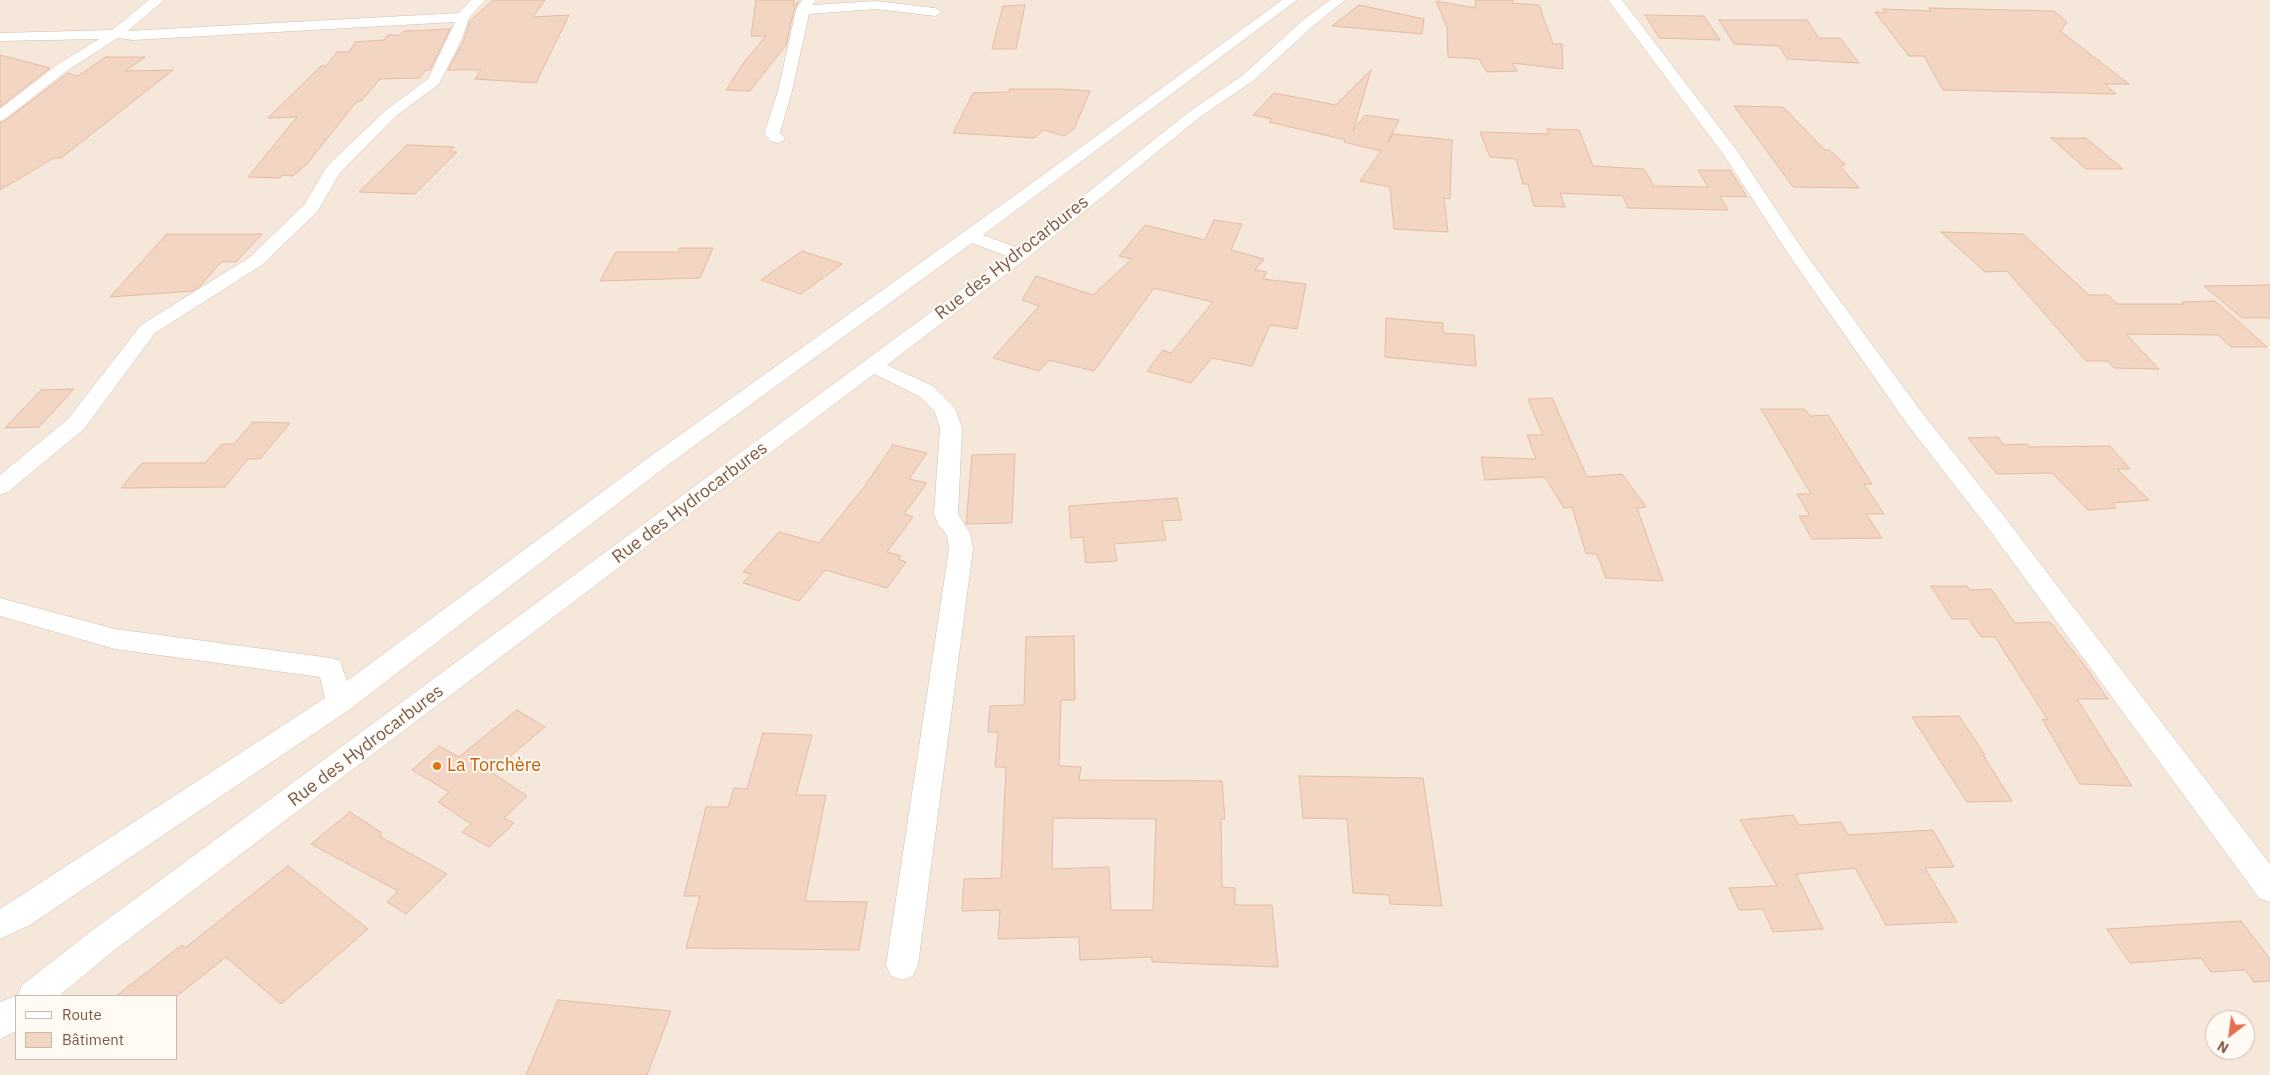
<!DOCTYPE html>
<html>
<head>
<meta charset="utf-8">
<style>
	body { margin:0 }
	#map { position:relative; width:2270px; height:1075px; overflow:hidden; background:#fdf6ec; font-family:"IBM Plex Sans",sans-serif }
	canvas { display:block }
	.legend { position:absolute; left:15px; top:995px; width:162px; height:65px; box-sizing:border-box; background:#fffaf3; border:1px solid #cabbb1; margin:0; padding:6px 9px; list-style:none; font-size:15px; color:#7a5c4d }
	.legend li { display:flex; align-items:center; gap:10px; height:25px }
	.legend b { width:25px; border:1px solid #cabbb1 }
	.north { position:absolute; left:2205px; top:1010px; width:50px; height:50px; box-sizing:border-box; background:#fffaf3; border:1px solid #cabbb1; border-radius:50%; rotate:210deg; font-size:14px; font-weight:700; line-height:20px; text-align:center; color:#7a5c4d }
	.north::after { content:''; display:block; margin:auto; width:18px; height:22px; background:#e76f51; clip-path:polygon(50% 0,100% 100%,50% 72%,0 100%) }
</style>
</head>
<body>
<div id="map">
<canvas width="2270" height="1075"></canvas>
<ul class="legend">
<li><b style="height:6px;background:#fff"></b>Route</li>
<li><b style="height:14px;background:#f3d5c3"></b>Bâtiment</li>
</ul>
<div class="north">N</div>
</div>
<script>
const g = document.querySelector('canvas').getContext('2d');
g.lineJoin = 'round';
function fillPath(path, color) {
  g.fillStyle = color;
  g.fill(path, 'evenodd');
}
function toPath(rows) {
  const path = new Path2D();
  for (const r of rows) {
    path.moveTo(r[0], r[1]);
    for (let i = 2; i < r.length; i += 2) path.lineTo(r[i], r[i + 1]);
  }
  return path;
}
function stroke(path, color, width, dash) {
  g.strokeStyle = color;
  g.lineWidth = width;
  g.lineCap = dash ? 'butt' : 'round';
  g.setLineDash(dash || []);
  g.stroke(path);
}
function drawText(font, color, halo, rows, align = 'center') {
  g.font = font + ' "IBM Plex Sans",sans-serif';
  g.lineWidth = 4;
  g.setLineDash([]);
  g.textBaseline = 'middle';
  g.strokeStyle = halo;
  g.fillStyle = color;
  for (const [text, x, y, turn = 0] of rows) {
    g.save();
    g.translate(x, y);
    g.rotate((+turn || 0) * Math.PI / 180);
    g.textAlign = isNaN(turn) ? turn : align;
    if (halo) g.strokeText(text, 0, 0);
    g.fillText(text, 0, 0);
    g.restore();
  }
}
fillPath(toPath([
	[0,0,2270,0,2270,1075,0,1075],
	[16,996,176,996,176,1059,16,1059],
	[2215,1020,2245,1020,2245,1050,2215,1050]
]), '#f5e8da');
const building = toPath([
	[493,0,545,0,533,17,569,15,536,83,475,79,481,70,448,70,464,40,470,21,493,0],
	[756,0,794,0,793,6,799,1,794,10,786,45,750,91,726,90,745,61,766,36,751,36,756,0],
	[1476,0,1513,0,1512,3,1539,5,1553,44,1562,44,1563,69,1512,63,1517,71,1487,72,1479,59,1448,57,1447,27,1436,1,1475,8,1476,0],
	[1025,5,1016,49,992,49,1003,6,1025,5],
	[1359,5,1424,19,1422,34,1332,26,1359,5],
	[1929,8,2054,11,2067,22,2060,31,2129,84,2105,84,2116,94,1943,90,1924,56,1909,56,1875,12,1886,13,1882,9,1931,11,1929,8],
	[1645,15,1704,16,1720,40,1659,38,1645,15],
	[1719,20,1807,20,1819,38,1840,38,1859,63,1787,59,1779,46,1734,44,1719,20],
	[450,29,430,70,426,70,419,78,380,79,361,101,356,102,307,164,293,176,282,175,280,178,248,177,297,117,268,118,321,66,326,66,337,52,349,52,355,42,384,40,388,35,400,35,404,31,450,29],
	[0,55,50,68,0,107,0,55],
	[106,57,145,57,125,71,173,70,61,158,54,158,0,190,0,123,6,120,68,73,78,76,106,57],
	[1371,70,1353,131,1365,115,1399,120,1387,143,1393,134,1452,140,1450,199,1444,198,1448,232,1394,229,1390,187,1360,181,1381,151,1344,142,1346,140,1269,122,1272,119,1253,115,1274,93,1336,105,1371,70],
	[1010,89,1060,89,1090,91,1074,129,1064,136,1044,130,1034,138,953,133,973,93,1009,92,1010,89],
	[1734,106,1783,107,1825,150,1829,150,1845,164,1841,167,1859,188,1793,187,1734,106],
	[1547,129,1579,130,1593,166,1644,169,1654,186,1708,187,1698,170,1730,170,1747,197,1720,196,1728,210,1628,208,1623,196,1560,193,1565,207,1534,206,1528,184,1523,184,1516,159,1490,157,1480,132,1549,134,1547,129],
	[2051,138,2086,138,2123,169,2086,169,2051,138],
	[407,145,454,147,450,152,457,152,415,194,359,192,407,145],
	[1214,220,1242,224,1231,250,1264,259,1255,270,1267,272,1263,279,1306,284,1297,329,1270,325,1252,366,1212,358,1191,383,1147,371,1163,350,1171,353,1213,302,1154,288,1094,371,1049,360,1039,371,993,358,1039,306,1022,300,1036,276,1093,295,1132,259,1119,256,1145,225,1205,240,1214,220],
	[1941,232,2023,234,2089,295,2108,295,2117,304,2184,304,2182,302,2215,301,2267,347,2231,347,2218,335,2126,334,2159,369,2114,368,2108,361,2086,361,2007,271,1985,272,1941,232],
	[167,234,262,234,236,262,221,262,200,286,193,291,110,297,167,234],
	[680,248,713,248,700,278,600,281,616,252,678,252,680,248],
	[802,251,842,264,801,294,761,280,802,251],
	[2270,285,2270,318,2242,318,2204,286,2270,285],
	[1386,318,1443,323,1443,333,1474,335,1476,366,1385,357,1386,318],
	[74,389,39,427,5,428,41,390,74,389],
	[1552,398,1587,477,1622,474,1646,507,1637,508,1663,581,1606,578,1597,554,1586,553,1572,507,1564,508,1545,477,1485,480,1481,457,1536,459,1527,435,1543,435,1528,399,1552,398],
	[1761,409,1805,409,1810,416,1828,415,1872,484,1864,484,1884,514,1866,514,1882,538,1812,539,1799,516,1810,516,1797,494,1811,494,1761,409],
	[253,422,290,423,260,459,248,459,225,487,121,488,142,463,205,463,222,444,234,444,253,422],
	[1998,437,2004,445,2027,444,2029,447,2110,446,2130,469,2117,469,2149,500,2112,503,2116,508,2088,510,2052,473,1997,474,1968,438,1998,437],
	[893,445,927,453,909,479,927,483,904,514,913,517,887,552,901,556,898,559,906,562,887,588,825,570,799,601,743,583,751,574,743,572,779,532,819,543,864,487,893,445],
	[1015,454,1012,523,966,524,972,455,1015,454],
	[1177,498,1182,520,1162,521,1166,540,1114,544,1117,561,1086,563,1083,537,1071,538,1069,506,1177,498],
	[1931,586,1967,586,1970,590,1991,589,2015,623,2050,622,2085,666,2108,699,2077,699,2132,786,2080,784,2042,719,2048,720,1995,637,1981,637,1969,619,1952,619,1931,586],
	[1074,636,1075,700,1061,700,1059,766,1081,767,1079,780,1222,781,1225,819,1221,819,1222,887,1235,888,1235,905,1272,905,1278,967,1152,962,1152,957,1080,960,1079,937,998,939,1000,910,962,911,964,879,1001,878,1006,767,995,767,998,732,988,732,990,706,1024,705,1026,637,1074,636],
	[1053,818,1156,819,1153,910,1111,910,1109,867,1052,869,1053,818],
	[517,710,545,727,491,772,527,796,504,818,514,823,489,847,462,832,471,824,438,802,449,792,412,770,439,746,459,757,517,710],
	[1959,716,1985,755,1983,755,2012,801,1967,802,1912,717,1959,716],
	[763,733,812,735,796,795,826,795,805,901,867,902,859,950,686,948,700,896,684,896,706,807,728,807,734,788,747,789,763,733],
	[1299,776,1423,778,1442,906,1390,904,1389,895,1353,893,1347,819,1303,818,1299,776],
	[350,812,382,833,379,836,447,874,406,914,387,902,398,891,311,844,350,812],
	[1793,815,1799,825,1841,822,1848,835,1933,830,1954,867,1925,868,1957,922,1886,925,1855,868,1796,874,1823,929,1773,932,1763,909,1739,910,1729,888,1777,886,1740,820,1793,815],
	[288,866,368,929,281,1004,226,957,177,996,116,996,182,945,185,948,288,866],
	[2241,921,2270,959,2270,981,2254,982,2245,970,2211,972,2201,958,2130,963,2107,929,2241,921],
	[558,1000,671,1011,647,1075,526,1075,558,1000]
]);
fillPath(building, '#f3d5c3');
stroke(building, '#e6bba3', 1);
const minor = toPath([
	[149,0,164,0,128,31,459,13,471,0,485,0,469,18,462,39,439,84,396,116,340,173,317,212,262,265,155,333,84,429,8,492,0,495,0,475,68,419,141,325,250,257,304,205,327,166,386,110,428,79,455,22,133,40,118,38,68,70,5,119,0,121,0,109,58,64,99,39,0,41,0,33,112,30,149,0],
	[802,0,816,0,812,5,876,1,935,8,942,12,935,16,876,9,809,14,792,91,780,133,785,138,783,141,777,143,771,141,764,134,778,91,796,10,802,0],
	[1282,0,1297,0,983,235,1018,248,1190,111,1243,75,1303,20,1330,0,1345,0,1313,26,1253,81,1200,117,1026,259,887,365,933,386,955,408,962,428,958,514,970,533,973,549,918,965,913,976,902,980,891,976,886,965,949,549,947,535,938,524,934,514,940,428,934,410,919,396,874,374,112,952,59,996,16,996,16,1031,0,1039,0,1002,18,995,22,985,90,932,1007,256,972,243,668,465,349,710,30,925,0,939,0,909,325,698,320,677,115,649,0,616,0,598,115,629,331,658,340,661,347,681,652,455,1036,180,1282,0],
	[1608,0,1622,0,1736,149,1805,253,1923,414,2007,520,2270,864,2270,902,2259,898,1991,532,1907,424,1789,255,1723,154,1608,0]
]);
stroke(minor, '#d1beb0', 1);
fillPath(minor, '#fff');
for (const [x, y, r, color] of [
	[437,766,5,"#e8710a"]
]) {
  const dot = new Path2D();
  dot.arc(x, y, r, 0, 2 * Math.PI);
  g.fillStyle = color;
  g.fill(dot);
  stroke(dot, '#fffaf3', 2);
}
drawText('18px', '#7a5c4d', '#fffaf3', [
	["Rue des Hydrocarbures",1012,258,-38],
	["Rue des Hydrocarbures",690,503,-37],
	["Rue des Hydrocarbures",366,746,-37]
]);
drawText('18px', '#c56008', '#fffaf3', [
	["La Torchère",447,766]
], 'left');
</script>
</body>
</html>
